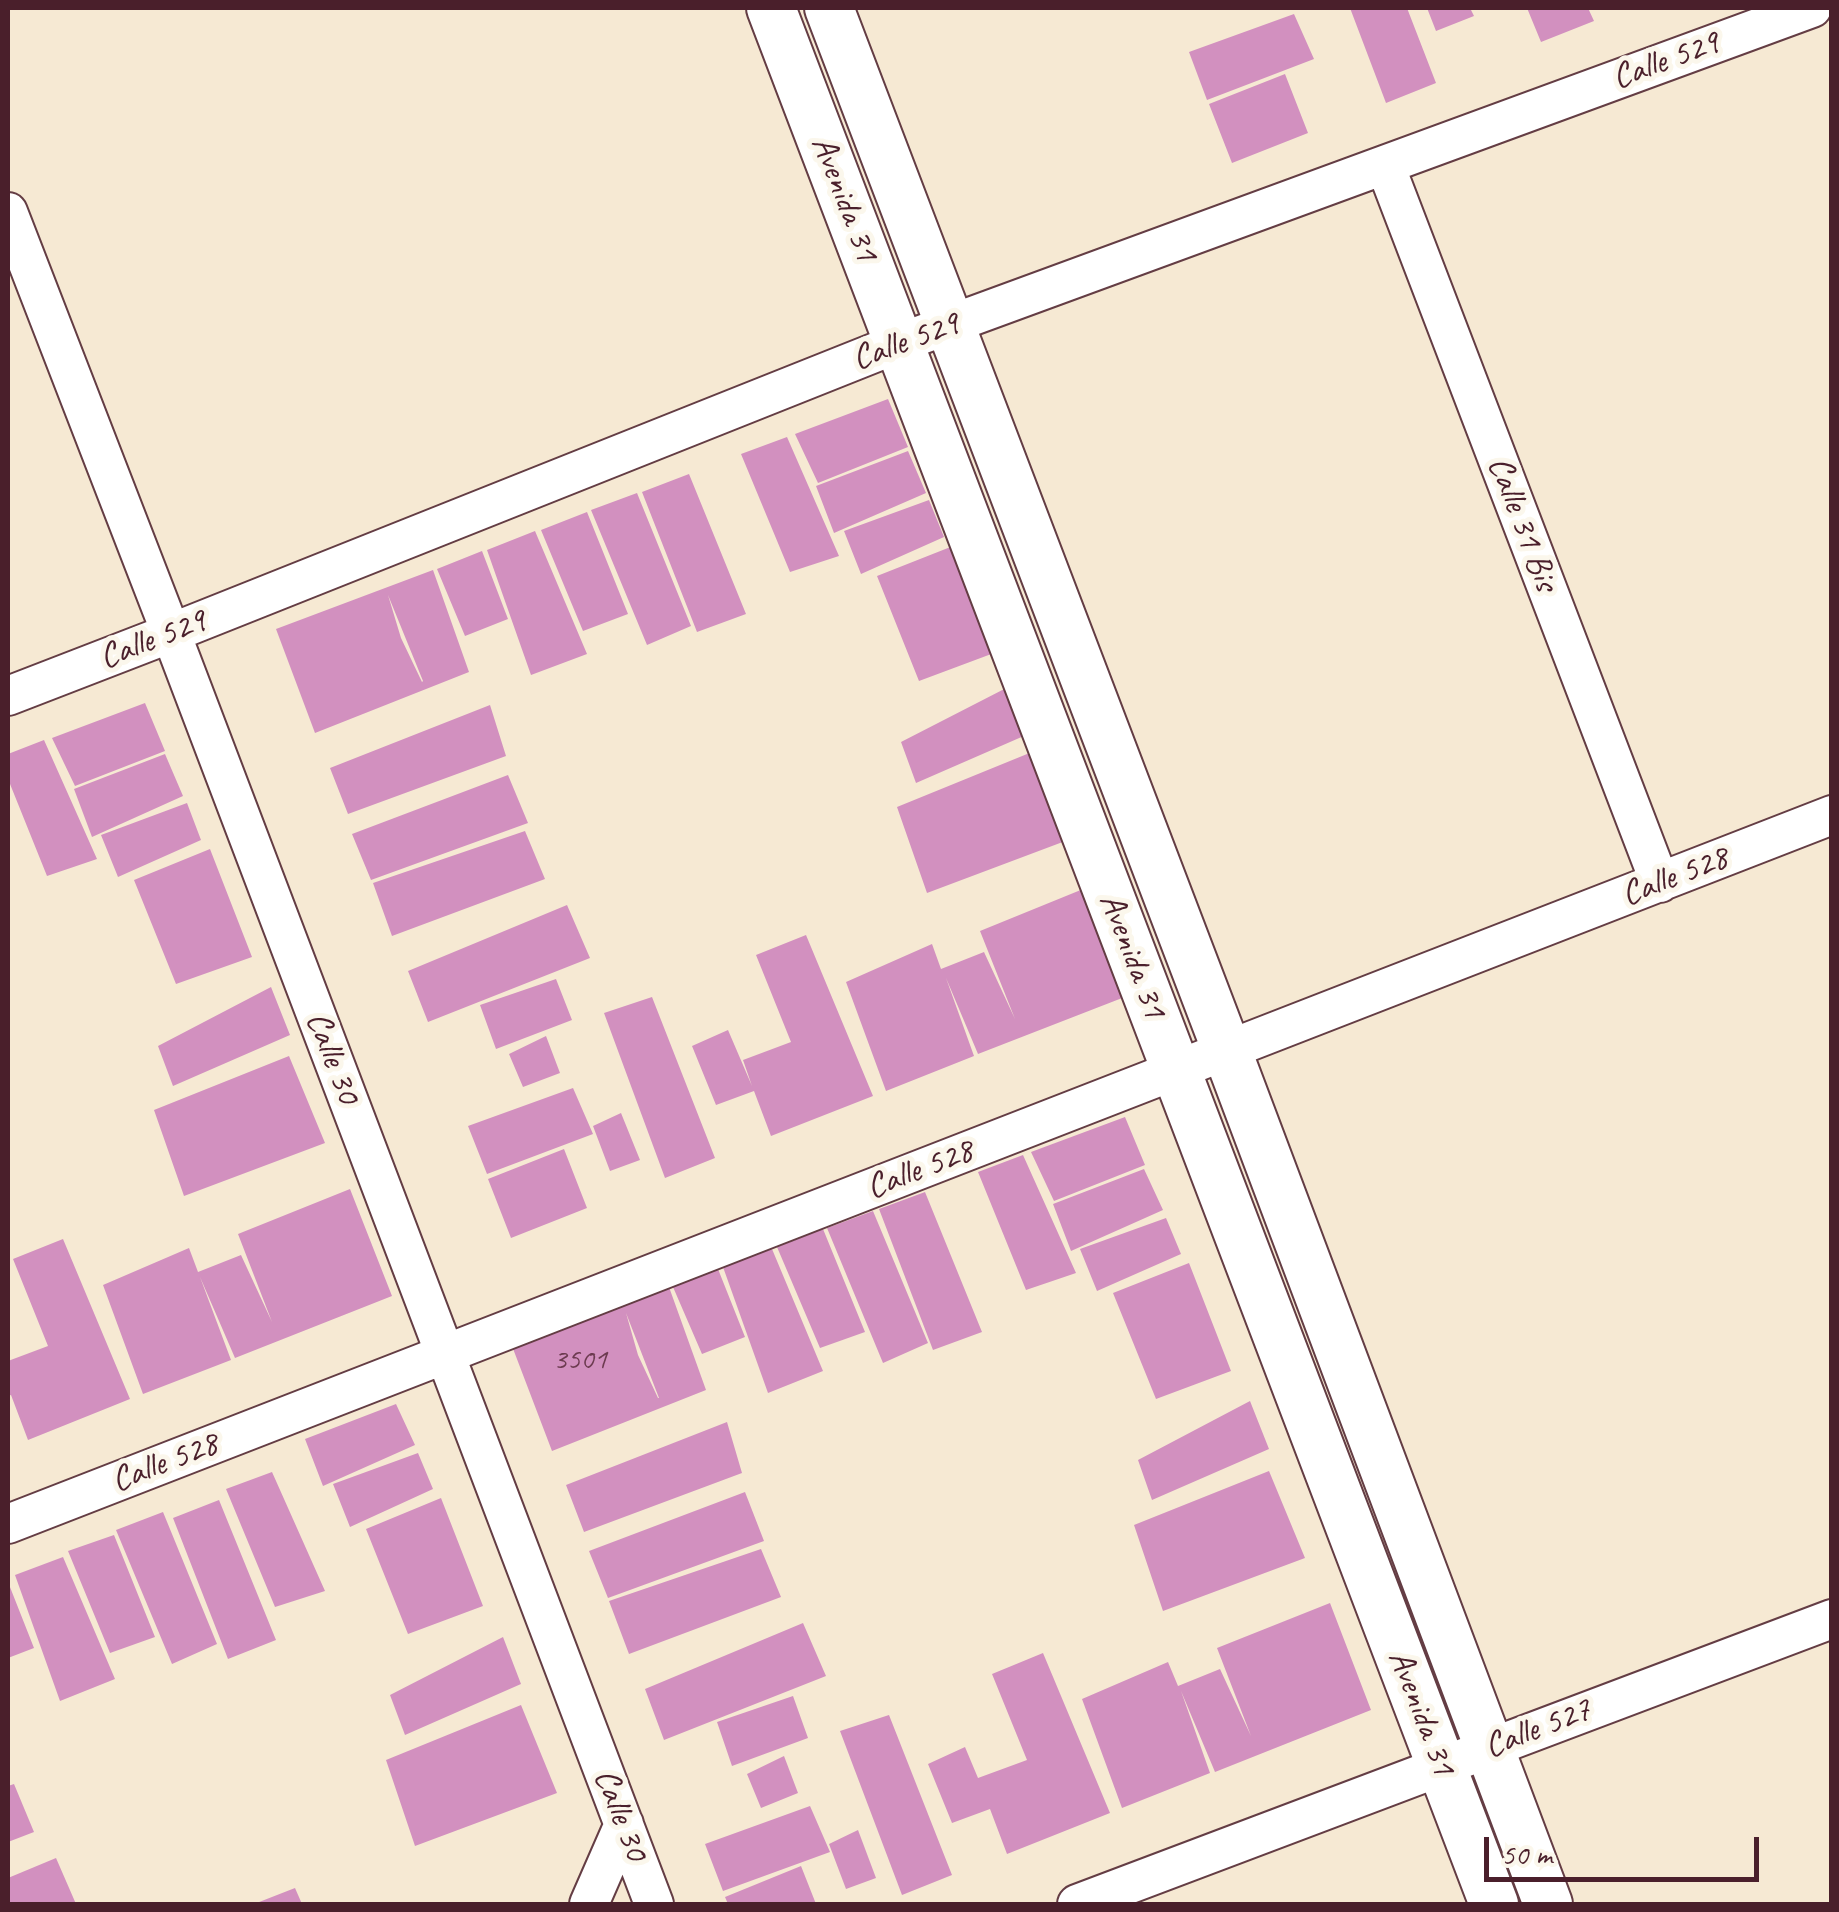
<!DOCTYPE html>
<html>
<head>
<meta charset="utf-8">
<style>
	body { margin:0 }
	#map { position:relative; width:1839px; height:1912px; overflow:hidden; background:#f6e9d3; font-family:Caveat,sans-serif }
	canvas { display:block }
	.frame { position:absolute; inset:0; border:10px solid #4a1f2b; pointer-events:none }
	.scale { position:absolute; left:1484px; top:1837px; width:275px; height:45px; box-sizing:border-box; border:5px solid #4a1f2b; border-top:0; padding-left:12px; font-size:30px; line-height:35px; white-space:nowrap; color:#4a1f2b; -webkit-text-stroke:8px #fbf7ec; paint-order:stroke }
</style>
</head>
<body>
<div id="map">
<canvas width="1839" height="1912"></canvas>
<div class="frame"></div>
<div class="scale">50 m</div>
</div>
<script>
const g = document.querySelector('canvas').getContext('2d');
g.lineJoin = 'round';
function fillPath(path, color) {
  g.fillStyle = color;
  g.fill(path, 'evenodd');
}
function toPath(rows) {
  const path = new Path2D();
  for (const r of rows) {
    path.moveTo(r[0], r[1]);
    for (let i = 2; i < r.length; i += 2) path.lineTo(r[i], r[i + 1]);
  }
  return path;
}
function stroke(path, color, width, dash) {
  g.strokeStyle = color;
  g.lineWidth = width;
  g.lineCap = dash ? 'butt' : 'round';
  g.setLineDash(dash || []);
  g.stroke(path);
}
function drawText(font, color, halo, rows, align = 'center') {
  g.font = font + ' Caveat,sans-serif';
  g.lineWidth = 10;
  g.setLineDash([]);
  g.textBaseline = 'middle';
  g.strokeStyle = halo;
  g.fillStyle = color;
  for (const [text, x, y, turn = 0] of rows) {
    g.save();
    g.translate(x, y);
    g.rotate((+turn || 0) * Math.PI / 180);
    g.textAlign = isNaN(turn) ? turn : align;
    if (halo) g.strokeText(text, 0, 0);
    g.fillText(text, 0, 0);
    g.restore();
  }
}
fillPath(toPath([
	[1350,8,1407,8,1436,83,1386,103],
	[1427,8,1470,8,1474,16,1436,31],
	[1527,8,1588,8,1594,21,1541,42],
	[1294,14,1314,59,1207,100,1189,52],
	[1285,74,1308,133,1232,163,1209,104],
	[888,399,908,447,818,483,795,434],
	[787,437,839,556,790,572,741,454],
	[908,451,926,493,834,533,816,486],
	[689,474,746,614,697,632,642,492],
	[637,493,691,626,647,645,591,510],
	[929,500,944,537,861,574,844,531],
	[587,512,628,614,583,631,541,530],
	[535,531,587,654,531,675,487,550],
	[953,546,994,653,919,681,877,576],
	[482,551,508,619,465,636,437,569],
	[433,570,469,672,315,733,276,629],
	[388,595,423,681,422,682,401,638],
	[1014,684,1033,732,916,783,901,742],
	[145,703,165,751,75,786,52,738],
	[490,705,506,756,348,814,330,768],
	[44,740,97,859,47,876,8,779,8,754],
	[1032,752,1068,840,927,893,897,807],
	[165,754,183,796,92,837,74,789],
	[508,775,528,823,371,880,352,834],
	[187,803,201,840,118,877,101,835],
	[525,831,545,879,392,936,373,883],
	[210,849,252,957,176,984,134,880],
	[1093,885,1135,993,978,1054,946,978,974,1056,886,1091,846,982,932,944,941,969,984,952,1015,1019,980,931],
	[567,905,590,958,428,1022,408,971],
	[806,935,873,1096,771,1136,754,1091,716,1105,692,1046,728,1030,752,1086,743,1060,791,1042,756,955],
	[556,979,572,1020,496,1049,480,1005],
	[271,987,290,1035,173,1086,158,1046],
	[652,997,715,1158,665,1178,604,1013],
	[546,1036,560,1073,523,1087,509,1054],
	[289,1056,325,1143,184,1196,154,1110],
	[573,1088,593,1134,487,1174,468,1126],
	[621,1113,640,1160,610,1171,593,1126],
	[1125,1117,1145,1165,1054,1201,1031,1152],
	[564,1149,587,1208,511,1238,488,1179],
	[1023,1155,1076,1273,1026,1290,978,1172],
	[1144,1169,1163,1210,1071,1251,1053,1204],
	[350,1189,392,1296,235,1358,200,1277,231,1360,143,1394,103,1285,189,1248,198,1272,241,1255,272,1322,238,1234],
	[925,1192,982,1332,933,1350,879,1209],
	[873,1211,928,1343,883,1363,827,1228],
	[1166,1218,1181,1254,1097,1291,1080,1249],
	[823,1229,865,1332,820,1348,777,1247],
	[63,1239,130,1399,28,1440,11,1395,8,1396,8,1361,48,1346,13,1259],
	[772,1249,823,1371,768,1393,723,1267],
	[1189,1263,1231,1371,1156,1399,1113,1293],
	[718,1269,745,1337,702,1354,673,1287],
	[669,1287,706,1390,552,1451,512,1346],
	[626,1313,659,1398,658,1398,638,1355],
	[1250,1401,1269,1449,1152,1500,1138,1460],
	[396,1404,415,1445,323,1486,305,1439],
	[727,1422,742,1473,584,1532,566,1485],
	[418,1453,433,1489,350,1527,333,1484],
	[1269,1471,1305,1558,1163,1611,1134,1525],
	[272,1472,325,1591,275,1607,226,1489],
	[745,1492,764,1541,608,1598,589,1551],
	[441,1498,483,1606,408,1634,366,1529],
	[219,1500,276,1640,228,1659,173,1518],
	[163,1512,217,1644,172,1664,116,1530],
	[114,1535,155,1637,110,1653,68,1551],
	[761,1549,781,1597,629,1654,609,1601],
	[63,1557,115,1679,60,1701,15,1575],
	[8,1582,34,1648,8,1658],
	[1330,1603,1371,1710,1215,1772,1181,1691,1210,1773,1122,1808,1082,1699,1168,1662,1178,1686,1220,1669,1251,1736,1217,1648],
	[803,1623,826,1676,664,1740,645,1689],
	[503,1637,521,1684,405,1735,390,1695],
	[1043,1653,1110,1813,1007,1854,990,1809,952,1823,928,1764,965,1747,978,1778,1027,1760,992,1674],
	[793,1696,808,1738,732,1766,717,1722],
	[521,1705,557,1793,415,1846,386,1760],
	[889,1715,952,1875,902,1895,840,1731],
	[784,1756,798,1793,761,1808,747,1774],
	[14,1784,34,1832,8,1842,8,1786],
	[810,1806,830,1852,723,1891,705,1844],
	[858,1830,876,1878,846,1889,829,1844],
	[56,1858,76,1904,8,1904,8,1878],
	[801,1866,816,1904,728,1904,725,1897],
	[295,1888,302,1904,254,1904]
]), '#d290bf');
const minor = toPath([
	[1385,165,1660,883],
	[8,212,171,633,654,1904],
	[8,696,171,633,899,343,1812,8],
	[8,1524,1832,815],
	[589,1904,624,1824],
	[1077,1904,1832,1619]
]);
const major = toPath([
	[771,8,1494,1904],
	[829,8,1227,1051,1548,1904]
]);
stroke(minor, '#643d44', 42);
stroke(major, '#643d44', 52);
stroke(minor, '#fff', 38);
stroke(major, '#fff', 48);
drawText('30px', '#6c3b50', null, [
	["3501",580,1360]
]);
drawText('35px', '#4a1f2b', '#fbf7ec', [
	["Calle 529",1666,61,-20],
	["Avenida 31",844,199,69],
	["Calle 529",906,342,-20],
	["Calle 31 Bis",1522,524,69],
	["Calle 529",153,640,-21],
	["Calle 528",1675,877,-21],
	["Avenida 31",1132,956,69],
	["Calle 30",332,1058,69],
	["Calle 528",920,1170,-21],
	["Calle 528",165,1463,-21],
	["Avenida 31",1421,1713,69],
	["Calle 527",1538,1729,-21],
	["Calle 30",620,1815,69]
]);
</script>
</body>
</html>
